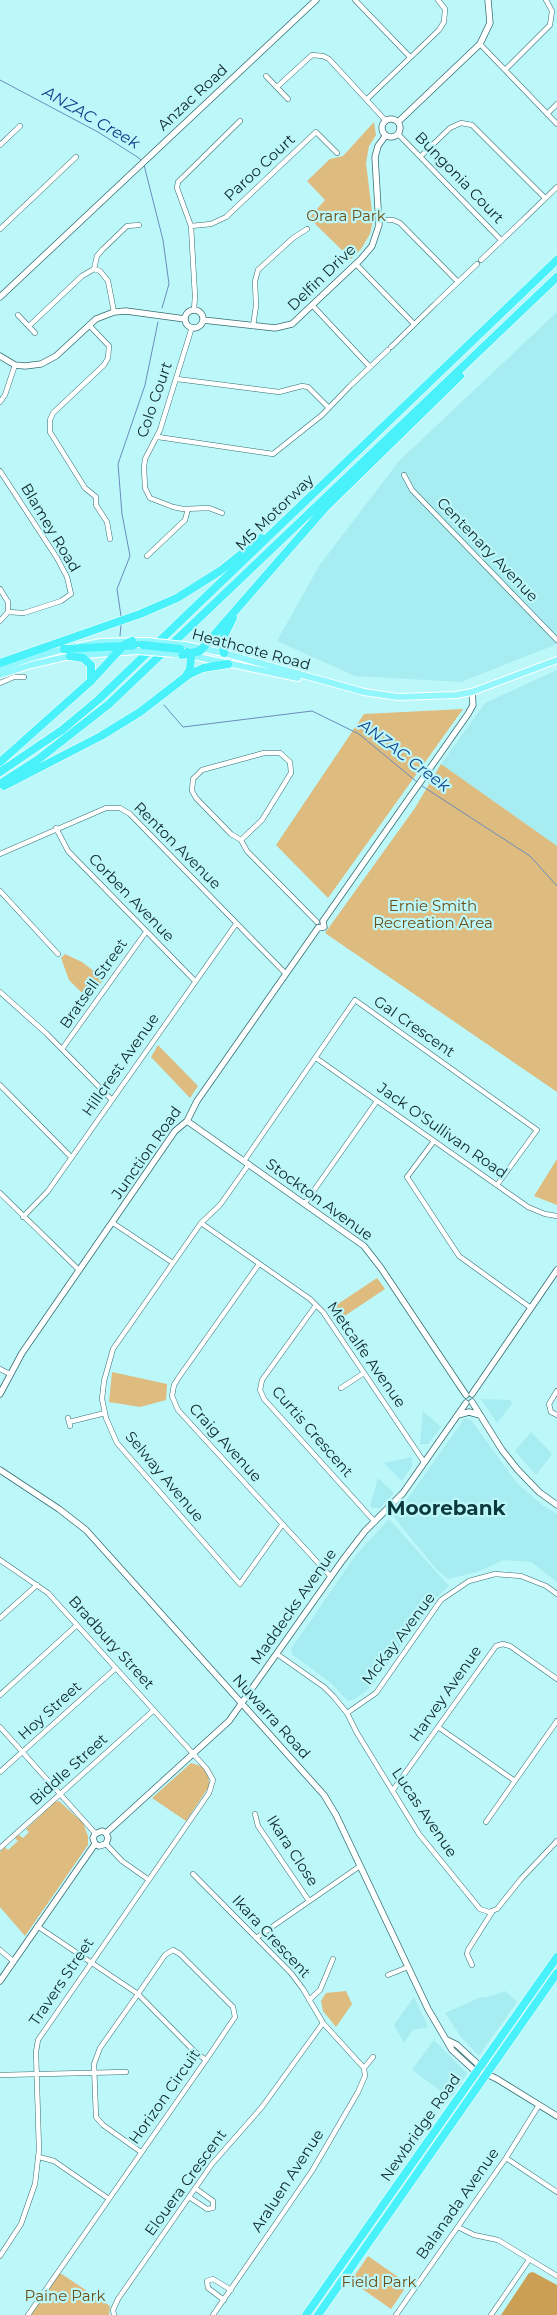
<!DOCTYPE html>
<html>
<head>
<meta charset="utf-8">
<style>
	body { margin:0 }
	canvas { display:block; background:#bcf7fa }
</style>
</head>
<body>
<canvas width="557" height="2315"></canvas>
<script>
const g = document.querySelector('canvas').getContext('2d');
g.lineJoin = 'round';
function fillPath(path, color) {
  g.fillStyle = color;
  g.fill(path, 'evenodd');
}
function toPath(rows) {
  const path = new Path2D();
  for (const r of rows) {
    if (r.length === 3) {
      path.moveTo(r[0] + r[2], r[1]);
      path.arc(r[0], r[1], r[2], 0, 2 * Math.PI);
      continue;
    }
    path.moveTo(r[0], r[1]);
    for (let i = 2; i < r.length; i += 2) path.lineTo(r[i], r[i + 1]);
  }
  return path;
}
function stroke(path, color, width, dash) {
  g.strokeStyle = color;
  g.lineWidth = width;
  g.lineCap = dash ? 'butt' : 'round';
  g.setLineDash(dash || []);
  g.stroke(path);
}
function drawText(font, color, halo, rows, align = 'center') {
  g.font = font + ' Montserrat,sans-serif';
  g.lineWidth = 4.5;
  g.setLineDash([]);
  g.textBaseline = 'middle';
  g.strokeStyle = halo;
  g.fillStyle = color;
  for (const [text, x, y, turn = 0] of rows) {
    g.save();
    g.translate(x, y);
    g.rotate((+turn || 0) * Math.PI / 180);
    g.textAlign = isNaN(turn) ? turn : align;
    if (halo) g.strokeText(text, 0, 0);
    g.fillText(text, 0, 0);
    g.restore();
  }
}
fillPath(toPath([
	[557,312,557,644,461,682,355,676,277,641,319,566,399,461],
	[557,670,557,846,441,764,485,703],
	[481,1399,510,1400,512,1404,497,1423],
	[423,1411,441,1427,428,1444,420,1444],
	[465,1418,471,1420,517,1483,541,1504,557,1514,557,1582,531,1562,504,1560,477,1572,448,1579,437,1570,393,1516,403,1505],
	[531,1432,552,1454,536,1475,515,1451],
	[412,1457,412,1466,402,1481,384,1463],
	[378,1478,394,1493,380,1508,373,1508,370,1506],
	[389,1519,449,1586,431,1603,375,1682,366,1691,353,1700,348,1701,331,1683,293,1655,291,1649,355,1556],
	[505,1991,517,2002,480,2054,478,2055,461,2037,445,2013,479,1998,488,1997],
	[414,1997,428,2027,413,2030,404,2043,394,2025],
	[434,2040,466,2072,467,2074,451,2098,412,2070]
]), '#a7ecf0');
fillPath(toPath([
	[374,122,376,135,369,146,366,163,373,220,370,234,361,249,351,259,309,218,325,200,307,181,330,159,343,156],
	[463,709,328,898,276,845,364,714],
	[441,764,557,846,557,1092,325,933,415,808],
	[65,954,82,962,104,979,89,1000,69,980,61,958],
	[158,1045,198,1086,190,1098,151,1057],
	[557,1159,557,1205,534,1196],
	[377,1278,385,1289,337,1321,329,1310],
	[112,1372,167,1384,166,1400,140,1407,109,1402],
	[191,1763,201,1766,207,1773,210,1785,186,1821,152,1798],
	[59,1801,83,1823,88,1836,88,1845,25,1936,0,1907,0,1852,5,1847,8,1850,18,1841,15,1838,19,1835,23,1838,29,1832,26,1829,55,1802],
	[346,1991,352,2004,336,2027,323,2011,321,2001,326,1993],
	[368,2256,408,2284,391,2309,351,2281],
	[60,2273,110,2306,109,2315,31,2315]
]), '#debb7f');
fillPath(toPath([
	[533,2272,557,2285,557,2315,501,2315,529,2273]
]), '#cba055');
stroke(toPath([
	[0,80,98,132,139,158,142,162],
	[144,165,163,240,169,284,162,308],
	[121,616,117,589,130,556,122,514,118,464,145,385,158,322],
	[120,636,121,625],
	[164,705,183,727,312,711,359,734,417,782],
	[422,786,530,856,557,886]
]), '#6a8dbd', 1);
const street = toPath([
	[355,0,410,57],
	[480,44,557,124],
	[505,70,550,25,552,11,546,0],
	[266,76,288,99],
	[277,87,312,55,323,56,329,59,386,121],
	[367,99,439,30,444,22,445,9,438,0],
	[547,114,557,104],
	[398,134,501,240],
	[0,145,20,126],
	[421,156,450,128,461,123,472,125,545,198],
	[525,218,557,187],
	[380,220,393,220,400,223,458,282],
	[191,226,211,224,226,217,316,132,337,153],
	[0,229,76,157],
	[481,260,523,220],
	[356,264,414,324],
	[94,269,97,256,102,250,127,226,139,225],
	[436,303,477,264],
	[313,306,370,367],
	[194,310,195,296,191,226,177,188,178,182,240,121],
	[18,315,35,333],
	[89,325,109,346,108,358,104,365,53,413,50,420,50,432,85,488,96,497,96,505,107,522,110,539],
	[29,326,82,276,94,269,100,271,108,281,114,312],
	[253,326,256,306,255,281,258,270,293,238,307,229],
	[192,327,160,430,145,459,144,467,145,488,150,498,173,507,183,509,209,508,222,513],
	[391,347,434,305],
	[177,379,279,392,302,386,308,387,328,407],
	[351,385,388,350],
	[0,402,5,395,15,365],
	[158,437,273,454,322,415,349,387],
	[0,471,57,558,67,577,71,594,61,601,24,613,8,612],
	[404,475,412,490,557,640],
	[147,556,185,520,188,509],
	[0,589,8,602,8,612],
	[0,621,8,612],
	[0,683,14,677,24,677],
	[56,828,68,851,195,981],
	[241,840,262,820,291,773,290,762,280,753,264,753,202,770,193,779,192,791,196,798,231,834,241,840,247,851,317,922],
	[0,854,106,808,120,808,130,814,286,974],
	[0,891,58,954],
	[0,992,46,1033,112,1100],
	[62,1049,146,932],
	[316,1058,528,1207,545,1214,557,1216],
	[0,1085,71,1157],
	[434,1141,407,1177,459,1256,531,1308],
	[244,1161,355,1000,537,1130,497,1185],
	[249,1164,220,1205,201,1223,113,1349,104,1381,102,1399,106,1418,117,1443,240,1584,282,1525],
	[0,1193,79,1270],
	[305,1203,377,1101],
	[23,1217,48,1191,236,924],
	[113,1223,173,1263],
	[201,1223,310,1299,323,1312,424,1462],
	[259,1264,179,1377,174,1385,172,1396,178,1410,331,1577],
	[316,1305,262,1380,260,1390,264,1399,375,1522],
	[0,1369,10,1374],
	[341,1388,364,1373],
	[557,1391,549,1404,551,1412,557,1415],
	[68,1418,70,1426],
	[69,1422,105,1413],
	[0,1560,48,1593,206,1768,213,1780,209,1793,38,2040,36,2052,39,2150,35,2184,21,2224,0,2256],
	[0,1618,37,1585],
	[277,1654,324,1687,334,1697,347,1713,357,1733,419,1834,480,1909,489,1912,497,1909,521,1879,557,1841],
	[0,1695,77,1625],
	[347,1713,376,1693,441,1600,469,1581,495,1574,521,1576,546,1586,557,1594],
	[0,1727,95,1833],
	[438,1727,515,1781],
	[0,1772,116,1668],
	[393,1790,496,1646,503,1644,510,1646,557,1679],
	[255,1814,258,1826,309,1901],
	[486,1822,557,1721],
	[106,1844,122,1861,149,1880],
	[0,1848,154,1710],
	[193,1874,291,1973,303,1989,323,2023,364,2068],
	[37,1926,138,1994,195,2052,206,2060],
	[256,1938,360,1866],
	[0,1950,13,1961],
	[472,1965,467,1954,468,1950,492,1912],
	[388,1975,408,1967],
	[309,2000,320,1990,333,1959],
	[0,2075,126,2072],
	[39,2157,54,2161,109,2199],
	[506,2158,557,2192],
	[189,2197,207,2209,213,2208,213,2201,195,2188],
	[458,2227,474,2235,498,2240,557,2276],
	[224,2300,208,2288,207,2281,213,2279,231,2290],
	[28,2315,206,2060,235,2017,233,2007,180,1954,173,1950,165,1955,138,1994,100,2048,94,2064,96,2117,103,2125,141,2152],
	[114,2315,113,2310,118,2299,212,2164,262,2107,323,2023],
	[213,2315,312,2171,358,2092,365,2076,364,2068,373,2057],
	[396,2315,506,2158,539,2105],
	[491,2315,529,2260]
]);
const secondary = toPath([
	[391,128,9],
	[398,122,480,44,490,23,488,0],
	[0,297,316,0],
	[194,319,9],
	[203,320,275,328,292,324,361,259,372,246,379,225,375,157,378,146,386,135],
	[0,356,15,365,25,366,41,364,56,356,96,319,114,312,126,311,185,319],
	[323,921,468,714,473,705,472,692],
	[318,928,324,927,323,921],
	[187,1121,364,1246,381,1268,466,1395],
	[0,1394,22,1353,175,1131,187,1121,197,1101,318,928],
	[472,1394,557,1270],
	[472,1402,502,1450,517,1469,539,1492,557,1505],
	[458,1415,469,1412,480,1415],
	[0,1470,59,1509,86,1530,324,1795,336,1815,428,2009,452,2050,476,2072,487,2074,497,2079,557,2116],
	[106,1833,229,1721,342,1561,365,1531,403,1493,466,1403],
	[95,1844,93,1838,95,1834,102,1831,106,1833],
	[95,1844,99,1846,106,1844,108,1838,106,1833],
	[0,1981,95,1844],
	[447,2040,457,2045,482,2068]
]);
const primary = toPath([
	[185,645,224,653,364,692,398,697,456,695,472,692,557,660],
	[80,646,101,642,147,641],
	[188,655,298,678],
	[0,669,31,658,68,648],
	[0,675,31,665,70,656,137,651]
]);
const highway = toPath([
	[64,649,143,645],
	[224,653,222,640,233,618],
	[182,655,200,651,324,509,460,376],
	[70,656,83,658,91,665,91,681],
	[0,663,140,614,177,598,220,571,261,538],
	[186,676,190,669,191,656,187,652],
	[0,762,91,681,124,645,132,641],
	[0,772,62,730,98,700,557,260],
	[0,784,40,758,109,704,557,277],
	[4,786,101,736,140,712,188,675,203,668,228,664],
	[306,2315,557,1957],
	[318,2315,557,1973]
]);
stroke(street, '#366e71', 5.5);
stroke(secondary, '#366e71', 7);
stroke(primary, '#fff', 8);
stroke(highway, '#fff', 9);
stroke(street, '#fff', 4.5);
stroke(secondary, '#fff', 5.5);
stroke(primary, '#92f7fc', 6);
stroke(highway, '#49f1fa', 8);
const primaryBridge = toPath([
	[147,641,185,645],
	[137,651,175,654]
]);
const highwayBridge = toPath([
	[143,645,180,649]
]);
stroke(primaryBridge, '#fff', 8, []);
stroke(highwayBridge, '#fff', 9, []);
stroke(primaryBridge, '#92f7fc', 6);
stroke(highwayBridge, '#49f1fa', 8);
drawText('15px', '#0f2729', '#bcf7fa', [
	["Anzac Road",193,98,-43],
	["Paroo Court",260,168,-43],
	["Bungonia Court",459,178,46],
	["Delfin Drive",322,278,-44],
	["Colo Court",155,400,-71],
	["M5 Motorway",275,513,-44],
	["Blamey Road",50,528,59],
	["Centenary Avenue",487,550,46],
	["Heathcote Road",251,650,15],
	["Renton Avenue",177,846,45],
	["Corben Avenue",131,898,46],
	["Bratsell Street",94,984,-55],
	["Gal Crescent",414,1027,35],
	["Hillcrest Avenue",121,1065,-55],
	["Jack O'Sullivan Road",442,1131,35],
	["Junction Road",147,1153,-55],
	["Stockton Avenue",319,1200,36],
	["Metcalfe Avenue",366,1355,55],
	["Curtis Crescent",312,1432,49],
	["Craig Avenue",225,1443,48],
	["Selway Avenue",164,1477,50],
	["Maddecks Avenue",294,1607,-55],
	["McKay Avenue",399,1639,-53],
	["Bradbury Street",111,1643,48],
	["Harvey Avenue",446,1694,-55],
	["Hoy Street",50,1711,-42],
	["Nuwarra Road",271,1717,48],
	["Biddle Street",69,1770,-42],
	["Lucas Avenue",424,1813,56],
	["Ikara Close",292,1851,57],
	["Ikara Crescent",271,1937,47],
	["Travers Street",62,1982,-56],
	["Horizon Circuit",165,2097,-55],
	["Newbridge Road",421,2128,-55],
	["Araluen Avenue",288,2181,-57],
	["Elouera Crescent",186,2183,-54],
	["Balanada Avenue",458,2204,-55]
]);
drawText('15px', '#6d5017', '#bcf7fa', [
	["Orara Park",346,217],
	["Ernie Smith",433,907],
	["Recreation Area",433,924],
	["Field Park",379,2283],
	["Paine Park",65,2297]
]);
drawText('italic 16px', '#113f8b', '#bcf7fa', [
	["ANZAC Creek",91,118,30],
	["ANZAC Creek",404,756,37]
]);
drawText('bold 20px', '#0c3a3c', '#bcf7fa', [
	["Moorebank",446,1509]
]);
</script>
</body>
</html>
